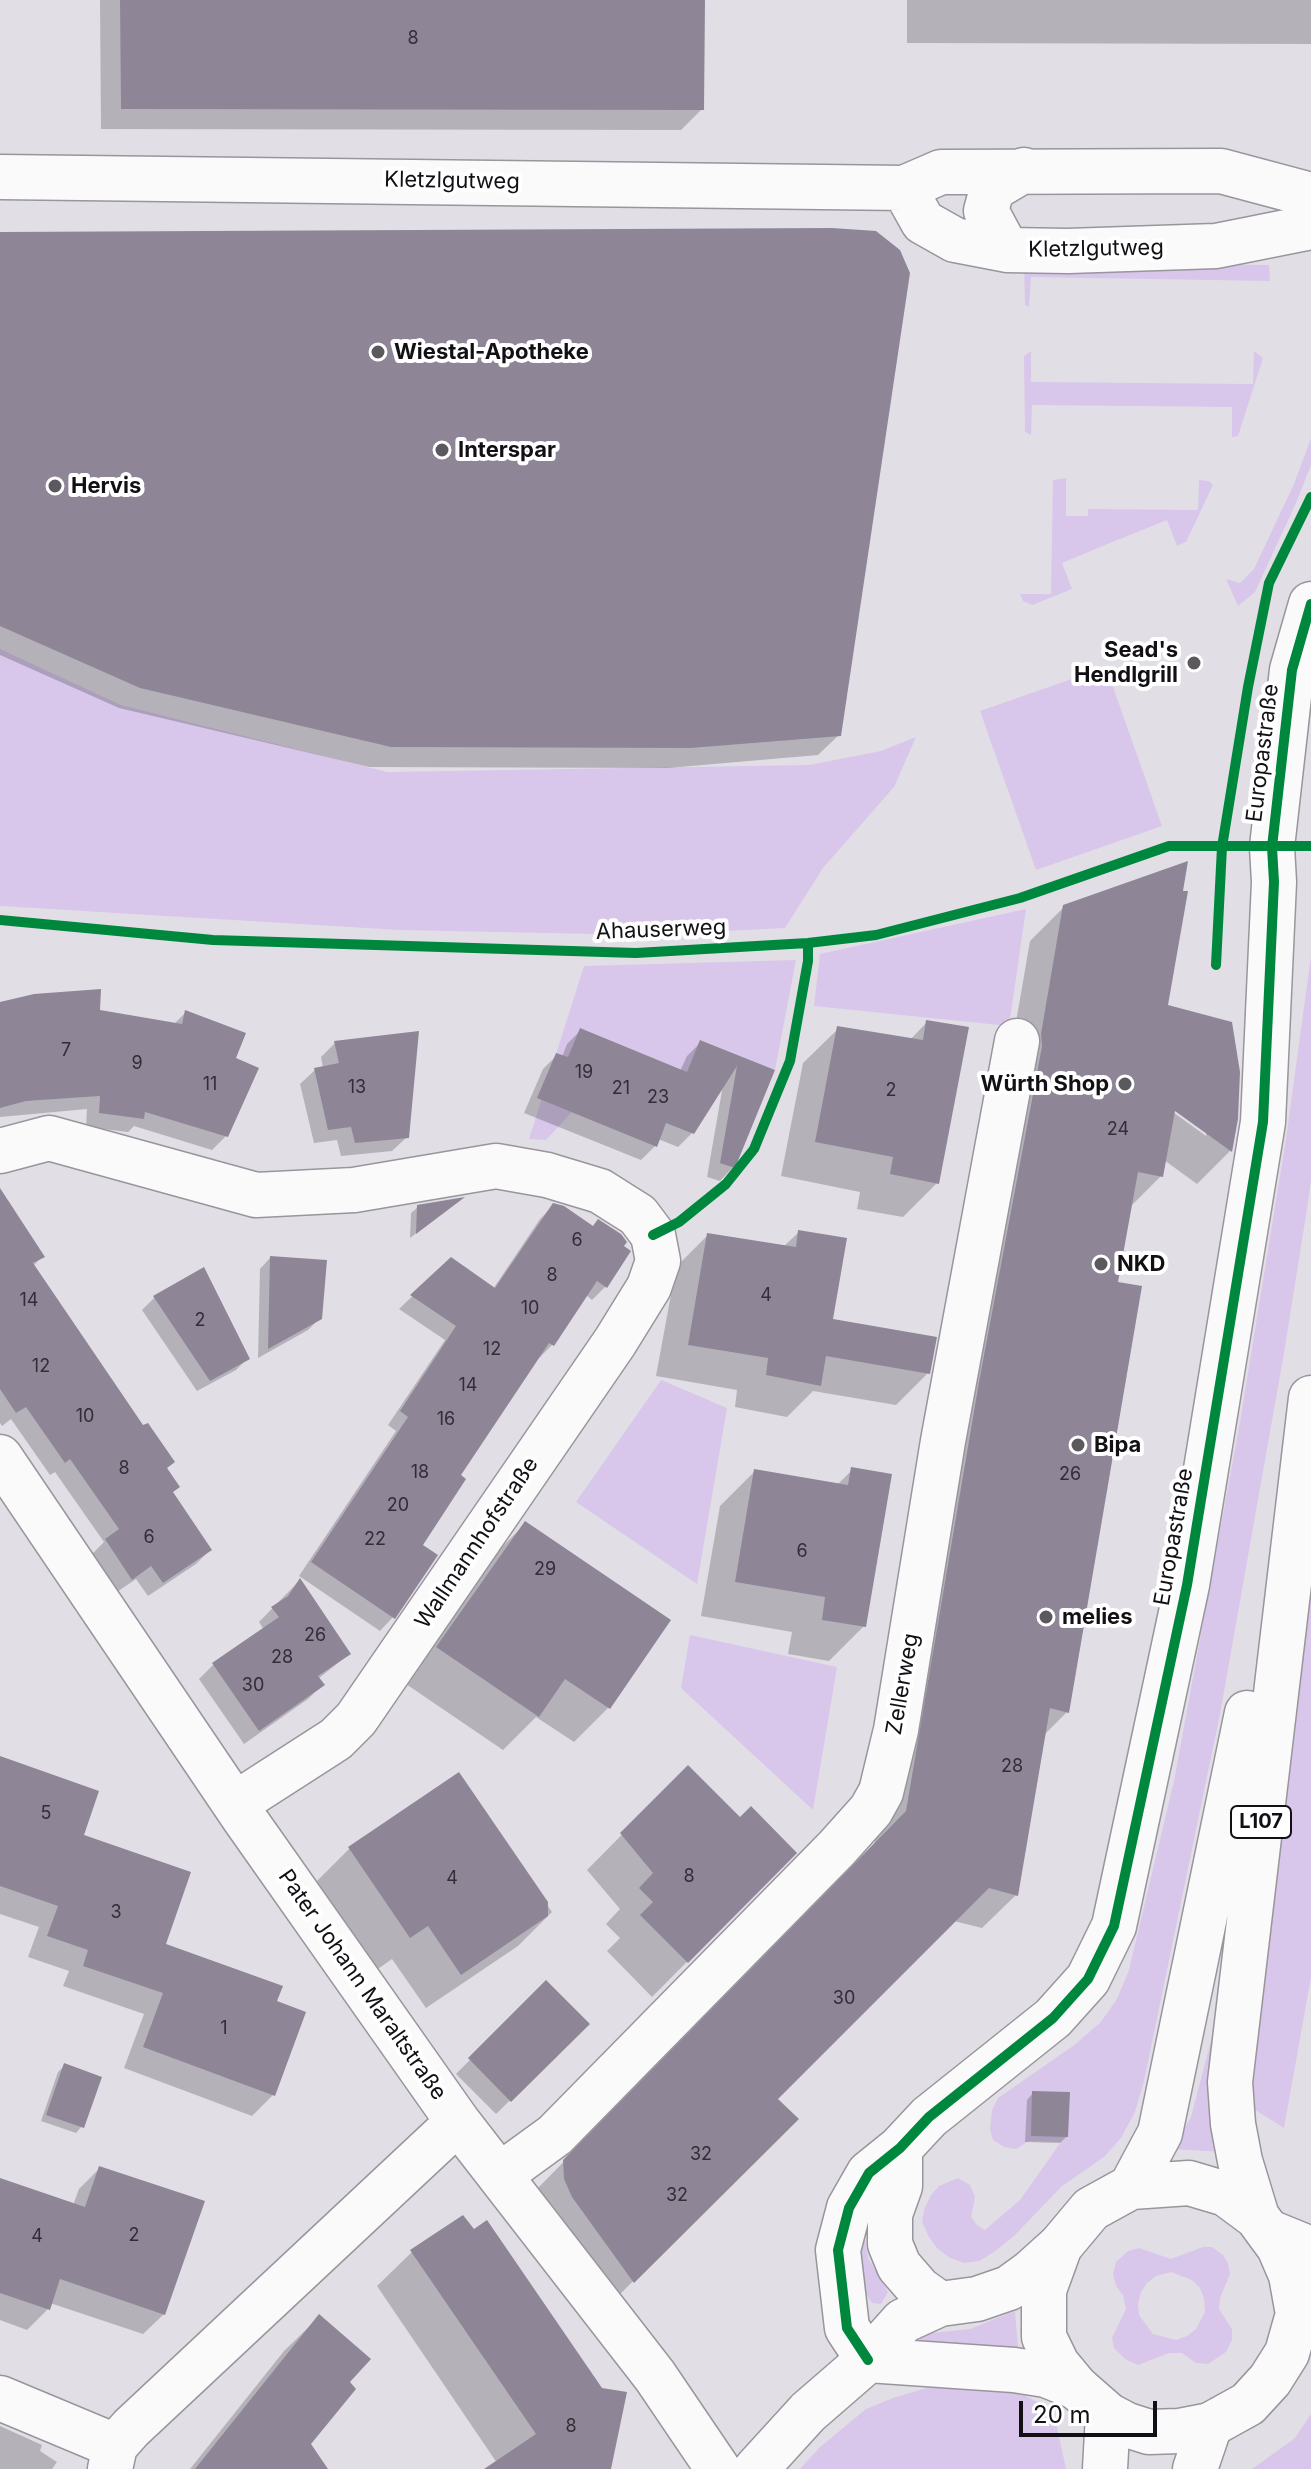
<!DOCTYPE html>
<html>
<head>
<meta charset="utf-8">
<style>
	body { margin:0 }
	#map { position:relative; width:1311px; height:2469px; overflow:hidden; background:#e2dee6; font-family:Inter,sans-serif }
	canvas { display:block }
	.scale { position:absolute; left:1019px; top:2401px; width:138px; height:36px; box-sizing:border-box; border:4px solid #131015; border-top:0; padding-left:10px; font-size:24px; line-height:28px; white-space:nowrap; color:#131015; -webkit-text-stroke:6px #fff; paint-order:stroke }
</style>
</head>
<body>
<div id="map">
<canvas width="1311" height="2469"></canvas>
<div class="scale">20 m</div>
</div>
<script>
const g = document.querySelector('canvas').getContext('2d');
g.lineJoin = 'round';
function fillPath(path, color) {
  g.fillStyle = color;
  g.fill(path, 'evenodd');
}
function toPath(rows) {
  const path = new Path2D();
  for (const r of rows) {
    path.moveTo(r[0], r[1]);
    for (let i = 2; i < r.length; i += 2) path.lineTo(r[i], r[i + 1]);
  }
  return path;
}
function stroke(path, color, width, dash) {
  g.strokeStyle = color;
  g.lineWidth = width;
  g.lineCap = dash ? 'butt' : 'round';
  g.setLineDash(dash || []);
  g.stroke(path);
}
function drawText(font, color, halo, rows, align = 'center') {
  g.font = font + ' Inter,sans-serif';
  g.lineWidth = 8;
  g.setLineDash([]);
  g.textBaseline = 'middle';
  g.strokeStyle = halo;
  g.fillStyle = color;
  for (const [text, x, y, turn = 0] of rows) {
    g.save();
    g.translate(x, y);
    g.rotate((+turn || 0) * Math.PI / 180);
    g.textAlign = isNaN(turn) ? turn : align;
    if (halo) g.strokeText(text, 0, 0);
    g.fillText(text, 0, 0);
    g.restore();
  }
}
fillPath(toPath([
	[1024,263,1269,265,1270,281,1031,277,1029,307,1025,305],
	[1031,351,1031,382,1253,384,1254,351,1263,358,1238,436,1232,437,1232,407,1032,405,1031,435,1025,432,1024,356],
	[1311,438,1311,465,1296,503,1255,592,1238,606,1226,579,1240,583,1254,569,1294,484],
	[1066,478,1066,516,1088,516,1088,509,1198,510,1199,480,1209,481,1213,485,1186,542,1177,546,1167,520,1115,541,1062,563,1072,589,1032,605,1023,601,1020,594,1051,594,1053,480],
	[0,649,121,705,387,772,809,765,881,751,916,737,894,787,823,868,785,928,645,935,400,930,0,906],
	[1106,667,1162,826,1036,870,980,711],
	[1026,909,1009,1026,814,1006,820,954],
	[1311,956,1311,1180,1307,1209,1284,1353,1220,1714,1144,2081,1135,2112,1121,2138,1104,2157,1061,2187,1014,2236,994,2252,979,2261,964,2263,950,2258,937,2248,929,2237,922,2222,924,2210,931,2195,939,2186,958,2178,970,2185,975,2197,971,2217,977,2225,985,2230,1020,2200,1061,2142,1029,2141,1016,2149,1004,2147,993,2140,990,2130,992,2110,998,2098,1073,2046,1100,2023,1117,1999,1129,1970,1174,1781,1240,1422,1286,1139],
	[796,960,775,1070,701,1040,687,1072,580,1028,549,1103,572,1112,546,1140,529,1139,584,966],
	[661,1380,727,1408,697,1584,576,1502],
	[1311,1596,1311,1977,1284,2128,1249,2106,1274,1836],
	[690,1635,837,1667,813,1810,681,1688],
	[1213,2033,1218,2034,1223,2152,1172,2149,1191,2117],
	[857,2232,864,2233,868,2258,888,2292,881,2304,872,2303,865,2293],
	[1203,2247,1212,2247,1223,2255,1228,2263,1230,2274,1220,2298,1219,2309,1232,2329,1232,2340,1226,2352,1208,2364,1196,2363,1182,2353,1169,2353,1138,2365,1125,2359,1114,2348,1112,2338,1126,2309,1123,2295,1116,2286,1113,2274,1116,2262,1128,2251,1139,2248,1171,2259],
	[1171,2272,1192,2280,1200,2288,1204,2299,1205,2312,1196,2329,1187,2336,1176,2340,1153,2334,1139,2315,1138,2304,1141,2292,1147,2283,1156,2276],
	[1015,2311,1018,2347,965,2346,920,2340,921,2334,970,2329],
	[969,2382,1013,2389,1037,2402,1057,2427,1066,2469,800,2469,819,2448,866,2409,893,2398,930,2387],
	[1311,2414,1311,2469,1252,2469,1295,2438]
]), '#d8c7eb');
fillPath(toPath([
	[100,0,703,0,702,109,681,130,101,129],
	[907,0,1311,0,1311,44,907,43],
	[0,234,839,735,818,755,668,768,369,767,119,708,0,655],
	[1064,907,1166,1007,1236,1119,1230,1151,1197,1184,1164,1160,1161,1176,1129,1208,1116,1283,1067,1712,1043,1736,1016,1895,982,1928,954,1921,775,2099,796,2119,600,2314,531,2195,874,1847,1030,941],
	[1168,1104,1206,1131,1206,1136,1166,1107],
	[0,1004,97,1012,173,1025,186,1012,234,1059,226,1136,212,1150,134,1126,128,1132,86,1127,87,1109,0,1117],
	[927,1022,937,1183,903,1217,857,1209,860,1192,781,1176,803,1063,838,1029,910,1040],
	[581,1030,680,1071,687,1056,701,1042,773,1071,734,1166,720,1181,707,1177,723,1085,692,1133,678,1147,658,1139,655,1146,641,1160,524,1113,543,1069,557,1055,562,1057,567,1044],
	[335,1043,407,1137,392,1151,341,1156,337,1140,314,1143,300,1084,315,1070,323,1068,321,1057],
	[455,1203,410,1238,411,1213,418,1207],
	[554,1205,606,1286,592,1300,586,1295,552,1345,539,1358,537,1357,458,1476,420,1546,393,1617,380,1631,299,1576,396,1431,388,1425,445,1340,399,1309,451,1259,493,1289,540,1219],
	[0,1216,43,1256,33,1266,165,1469,171,1493,210,1550,196,1564,148,1596,136,1579,117,1592,92,1554,104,1542,55,1472,50,1475,11,1419,2,1426,0,1423],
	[799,1232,830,1320,928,1373,896,1405,813,1391,787,1417,735,1407,737,1390,656,1376,676,1267,708,1235,783,1247],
	[270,1258,320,1318,308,1330,258,1358,260,1269],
	[203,1270,248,1358,236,1370,197,1391,142,1310,154,1298],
	[852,1470,864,1626,829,1661,788,1654,792,1632,701,1616,720,1506,755,1471,837,1485],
	[525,1524,608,1708,574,1742,536,1717,503,1750,403,1682,491,1558],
	[299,1581,349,1654,318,1679,322,1685,308,1699,244,1744,199,1679,213,1665,264,1630,259,1622],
	[688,1768,740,1820,795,1853,652,1997,607,1951,620,1938,606,1924,620,1909,587,1870],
	[459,1774,552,1912,518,1946,426,2008,392,1959,375,1971,315,1883,350,1848],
	[0,1819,164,1945,274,2002,273,2095,252,2116,124,2068,144,2014,63,1986,69,1971,28,1957,39,1927,0,1914],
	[546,1983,587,2024,496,2114,456,2074],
	[64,2066,82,2126,76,2133,41,2121,58,2072],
	[1033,2093,1066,2137,1060,2143,1025,2142,1027,2100],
	[100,2168,164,2314,143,2334,50,2303,48,2309,27,2330,0,2320,0,2179,73,2205,79,2189],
	[412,2252,609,2469,488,2469,497,2463,377,2286],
	[319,2317,347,2382,309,2444,326,2469,190,2469,284,2351],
	[0,2426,42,2445,40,2451,57,2462,52,2469,0,2469]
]), '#0003');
fillPath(toPath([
	[120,0,705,0,704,110,121,109],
	[832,228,876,231,900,250,910,273,841,736,690,748,391,747,140,688,0,626,0,232],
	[1188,861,1183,891,1188,891,1168,1005,1232,1022,1240,1072,1238,1119,1232,1152,1175,1111,1163,1177,1138,1172,1118,1282,1142,1286,1069,1713,1050,1708,1018,1896,989,1888,778,2099,799,2119,634,2283,572,2197,564,2179,563,2160,906,1811,979,1382,1042,1046,1041,1034,1063,905],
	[101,989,100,1010,182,1024,185,1010,246,1033,236,1058,259,1068,228,1137,145,1112,144,1119,99,1113,100,1096,26,1101,0,1108,0,1002,34,994],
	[926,1020,969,1027,939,1184,890,1174,893,1157,815,1142,837,1026,923,1040],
	[580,1028,687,1072,700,1040,775,1070,735,1168,720,1163,737,1066,694,1134,666,1123,657,1147,537,1098,556,1053,568,1057],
	[419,1031,409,1138,355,1143,351,1127,328,1130,314,1068,339,1063,334,1041],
	[0,1188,45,1257,33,1263,143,1425,148,1423,175,1462,167,1468,180,1487,173,1492,212,1550,163,1583,151,1566,132,1580,105,1539,119,1529,70,1459,65,1463,26,1407,16,1413,0,1389],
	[465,1197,416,1234,417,1205],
	[553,1203,564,1206,593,1226,598,1219,621,1234,627,1242,624,1246,631,1251,607,1288,597,1281,554,1346,549,1343,461,1475,466,1479,423,1545,438,1555,395,1619,311,1562,408,1417,400,1411,456,1326,410,1295,451,1257,495,1288],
	[798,1230,847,1238,833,1319,937,1337,930,1374,826,1356,821,1386,766,1375,768,1358,688,1345,707,1233,796,1247],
	[270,1256,327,1260,322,1319,268,1349],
	[204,1267,250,1359,210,1381,153,1296],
	[851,1467,892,1474,866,1627,822,1620,825,1597,735,1582,754,1469,848,1485],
	[525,1521,671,1620,610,1709,565,1679,539,1717,436,1647],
	[300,1578,351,1654,318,1676,325,1685,259,1731,212,1663,279,1617,271,1607,288,1596],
	[0,1756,99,1791,84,1835,191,1872,166,1944,283,1986,277,2001,306,2012,275,2096,143,2047,163,1993,83,1966,88,1950,47,1936,58,1906,0,1886],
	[688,1765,740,1817,751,1806,797,1853,688,1963,640,1915,653,1902,639,1888,653,1873,620,1833],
	[459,1772,548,1902,548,1916,461,1975,428,1926,410,1938,348,1847],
	[546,1980,590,2024,511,2102,468,2058],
	[64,2063,102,2077,84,2128,46,2115],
	[1032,2091,1070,2092,1068,2137,1031,2136],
	[99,2166,205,2201,165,2315,60,2279,50,2310,0,2293,0,2178,85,2207],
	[463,2215,474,2229,487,2220,602,2388,627,2392,611,2469,484,2469,536,2434,410,2250],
	[319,2314,371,2359,350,2382,356,2389,311,2444,328,2469,195,2469]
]), '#8e8597');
const minor = toPath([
	[0,177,904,188,941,172,1221,171,1311,195],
	[904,188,923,222,955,240,1007,250,1068,251,1216,246,1311,227],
	[1007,250,986,211,992,189,1024,170],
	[0,1151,49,1138,256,1195,354,1190,496,1166,547,1175,600,1191,638,1215,653,1235,658,1261,649,1287,615,1342,356,1719,336,1739,235,1804],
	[0,1457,244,1818,458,2122,655,2376,718,2469],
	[900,2148,900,2186,890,2214,890,2244,899,2266,919,2289,940,2304],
	[500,2175,555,2135,837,1848,871,1810,881,1792,896,1730,943,1441,1017,1041],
	[868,2360,847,2328,838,2250,849,2208,869,2173,900,2148,929,2117,1053,2018,1088,1979,1114,1926,1187,1585,1263,1122,1274,882,1272,847,1292,670,1311,604],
	[868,2360,1014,2370,1046,2375,1076,2387],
	[0,2398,115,2446],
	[110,2469,115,2446,131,2428,458,2122],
	[756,2469,808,2412,868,2360,903,2321,940,2304,977,2299,1009,2288,1031,2272,1060,2246]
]);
const secondary = toPath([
	[1269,2232,1311,2249]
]);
const primary = toPath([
	[1131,2187,1160,2133,1247,1713],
	[1257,2217,1226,2194,1189,2183,1131,2187,1091,2209,1060,2246,1044,2290,1044,2337,1057,2364,1076,2387,1108,2415,1127,2425,1149,2432,1179,2431,1210,2425,1248,2404,1270,2380,1287,2353,1298,2314,1291,2275,1279,2247,1257,2217,1240,2161,1233,2124,1230,2082,1311,1398]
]);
const motorway = toPath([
	[1105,2469,1108,2415],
	[1195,2469,1210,2425]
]);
stroke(minor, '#98959c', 47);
stroke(secondary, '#98959c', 47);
stroke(primary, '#98959c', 47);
stroke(motorway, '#98959c', 47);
stroke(minor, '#fbfafb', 44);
stroke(secondary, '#fbfafb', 44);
stroke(primary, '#fbfafb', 44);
stroke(motorway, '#fbfafb', 44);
stroke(toPath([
	[0,920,213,940,636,953,808,943,876,935,1020,898,1169,846,1311,846],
	[1216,965,1222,847,1248,687,1269,583,1311,497],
	[653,1235,679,1222,726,1184,754,1149,790,1061,808,961,808,943],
	[868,2360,847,2328,838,2250,849,2208,869,2173,900,2148,929,2117,1053,2018,1088,1979,1114,1926,1187,1585,1263,1122,1274,882,1272,847,1292,670,1311,604]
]), '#00873e', 10);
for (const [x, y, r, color] of [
	[378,352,8,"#5b585e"],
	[442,450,8,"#5b585e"],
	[55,486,8,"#5b585e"],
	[1194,663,8,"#5b585e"],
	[1125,1084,8,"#5b585e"],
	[1101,1264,8,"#5b585e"],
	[1078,1445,8,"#5b585e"],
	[1046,1617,8,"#5b585e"]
]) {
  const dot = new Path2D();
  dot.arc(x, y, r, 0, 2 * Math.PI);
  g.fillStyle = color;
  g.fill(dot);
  stroke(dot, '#fff', 3);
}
drawText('18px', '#322d36', null, [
	["8",413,39],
	["7",66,1051],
	["9",137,1064],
	["19",584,1073],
	["11",210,1085],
	["13",357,1088],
	["21",621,1089],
	["2",891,1091],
	["23",658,1098],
	["24",1118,1130],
	["6",577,1241],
	["8",552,1276],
	["4",766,1296],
	["14",29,1301],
	["10",530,1309],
	["2",200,1321],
	["12",492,1350],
	["12",41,1367],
	["14",468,1386],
	["10",85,1417],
	["16",446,1420],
	["8",124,1469],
	["18",420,1473],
	["26",1070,1475],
	["20",398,1506],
	["6",149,1538],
	["22",375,1540],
	["6",802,1552],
	["29",545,1570],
	["26",315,1636],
	["28",282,1658],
	["30",253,1686],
	["28",1012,1767],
	["5",46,1814],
	["8",689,1877],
	["4",452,1879],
	["3",116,1913],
	["30",844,1999],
	["1",224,2029],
	["32",701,2155],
	["32",677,2196],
	["2",134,2236],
	["4",37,2237],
	["8",571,2427]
]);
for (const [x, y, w] of [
	[1261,1822,60]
]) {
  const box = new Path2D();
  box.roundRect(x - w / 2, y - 16, w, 32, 6);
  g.fillStyle = '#fff';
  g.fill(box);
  stroke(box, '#131015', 2);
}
drawText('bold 20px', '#131015', null, [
	["L107",1261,1822]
]);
drawText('22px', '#131015', '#fff', [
	["Kletzlgutweg",452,181,1],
	["Kletzlgutweg",1096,249,-1],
	["Europastraße",1263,753,-83],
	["Ahauserweg",661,930,-2],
	["Europastraße",1174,1537,-80],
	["Wallmannhofstraße",477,1543,-56],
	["Zellerweg",903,1684,-80],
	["Pater Johann Maraltstraße",362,1985,55]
]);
drawText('bold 22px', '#131015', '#fff', [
	["Wiestal-Apotheke",394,352],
	["Interspar",458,450],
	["Hervis",71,486],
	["Sead's",1178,650,"right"],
	["Hendlgrill",1178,675,"right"],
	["Würth Shop",1109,1084,"right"],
	["NKD",1117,1264],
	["Bipa",1094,1445],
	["melies",1062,1617]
], 'left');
</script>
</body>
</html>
